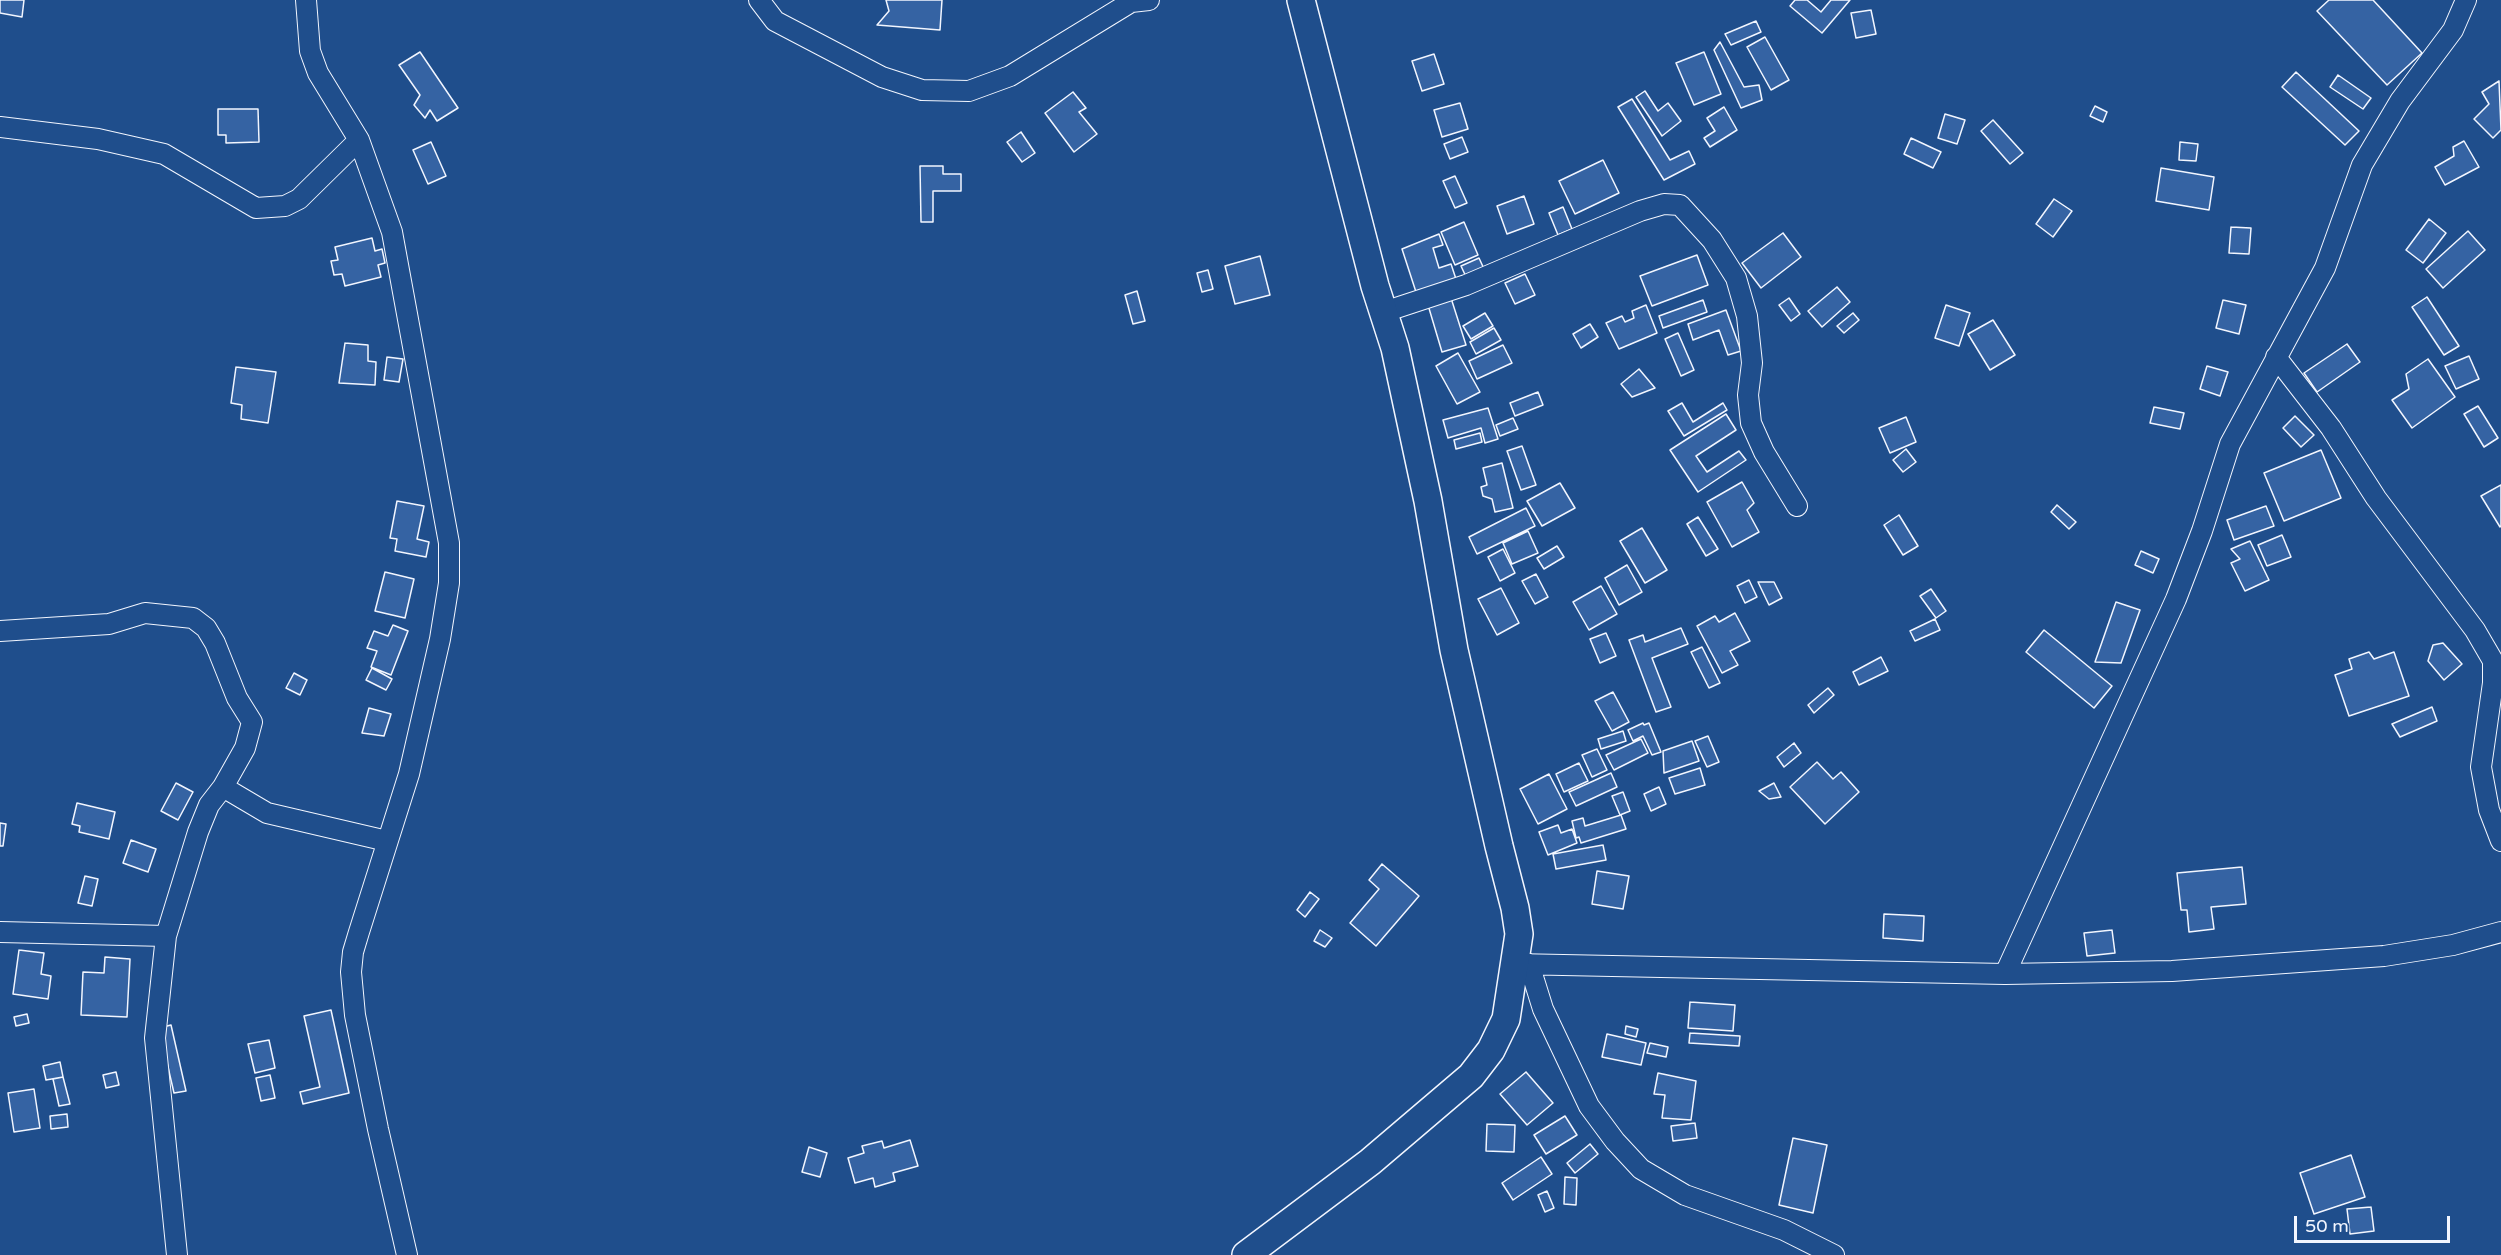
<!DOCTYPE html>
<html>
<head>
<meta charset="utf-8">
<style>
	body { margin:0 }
	#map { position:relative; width:2501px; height:1255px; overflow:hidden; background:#1f4e8c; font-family:"Varela Round",sans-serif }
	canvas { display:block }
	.scale { position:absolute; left:2294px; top:1216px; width:156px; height:27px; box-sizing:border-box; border:3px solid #f2f6ff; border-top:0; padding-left:8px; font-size:18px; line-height:21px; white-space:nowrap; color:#f2f6ff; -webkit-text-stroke:4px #1f4e8c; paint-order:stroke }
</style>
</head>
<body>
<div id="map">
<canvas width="2501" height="1255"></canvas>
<div class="scale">50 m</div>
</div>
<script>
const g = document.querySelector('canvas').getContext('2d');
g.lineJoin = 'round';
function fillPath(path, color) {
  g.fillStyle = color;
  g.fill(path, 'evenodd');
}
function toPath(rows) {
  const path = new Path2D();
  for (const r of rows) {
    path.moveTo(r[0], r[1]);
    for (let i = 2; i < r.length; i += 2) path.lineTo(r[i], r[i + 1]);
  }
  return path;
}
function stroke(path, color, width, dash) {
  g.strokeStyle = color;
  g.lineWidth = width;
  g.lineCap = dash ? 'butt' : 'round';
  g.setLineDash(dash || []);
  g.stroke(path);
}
const building = toPath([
	[0,0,24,0,22,17,0,13,0,0],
	[886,0,942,0,940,30,877,25,889,11,886,0],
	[1795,0,1807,0,1821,12,1831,0,1850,0,1822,33,1790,6,1795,0],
	[2329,0,2373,0,2422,53,2387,85,2317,11,2329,0],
	[1871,10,1876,34,1856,38,1851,13,1871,10],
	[1756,21,1761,32,1731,45,1725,34,1756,21],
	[1765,37,1789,80,1771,90,1747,47,1765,37],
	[1720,42,1744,87,1759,85,1762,100,1741,108,1714,50,1720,42],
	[420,52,458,108,437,121,430,110,425,118,414,105,420,95,399,65,420,52],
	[1704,52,1721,94,1694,105,1676,63,1704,52],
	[1434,54,1444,84,1422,91,1412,61,1434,54],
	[2296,72,2359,131,2345,145,2282,87,2296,72],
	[2338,75,2371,98,2363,109,2330,87,2338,75],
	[2499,81,2501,130,2493,138,2474,119,2489,104,2482,92,2499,81],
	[1645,91,1658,111,1668,103,1681,121,1662,136,1636,97,1645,91],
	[1073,92,1086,108,1079,112,1097,134,1074,152,1045,113,1073,92],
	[1632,99,1670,160,1689,151,1695,164,1664,180,1618,107,1632,99],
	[1460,103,1468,129,1442,137,1434,110,1460,103],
	[2095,106,2107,112,2103,122,2090,116,2095,106],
	[1724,107,1737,130,1710,147,1704,138,1715,131,1707,118,1724,107],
	[218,109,258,109,259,142,226,143,226,135,218,135,218,109],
	[1945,114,1965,120,1957,144,1938,138,1945,114],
	[1993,120,2023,153,2010,164,1981,131,1993,120],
	[1021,132,1035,153,1022,162,1007,142,1021,132],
	[1462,137,1468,152,1450,159,1444,144,1462,137],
	[1911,138,1941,152,1933,168,1904,154,1911,138],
	[2464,141,2479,167,2445,185,2435,167,2454,156,2453,147,2464,141],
	[431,142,446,176,428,184,413,150,431,142],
	[2180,142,2198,144,2196,161,2179,160,2180,142],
	[1603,160,1619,193,1575,214,1559,181,1603,160],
	[920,166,943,166,943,174,961,174,961,191,933,191,933,222,921,222,920,166],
	[2161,168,2214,177,2209,210,2156,201,2161,168],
	[1455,176,1467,203,1455,208,1443,181,1455,176],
	[1524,196,1534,224,1507,234,1497,206,1524,196],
	[2054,199,2072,211,2053,237,2036,224,2054,199],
	[1563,207,1572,229,1558,235,1549,213,1563,207],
	[2429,219,2446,233,2423,263,2406,250,2429,219],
	[1464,222,1478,255,1455,265,1441,232,1464,222],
	[2231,227,2251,228,2249,254,2229,253,2231,227],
	[2468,231,2485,250,2443,288,2426,269,2468,231],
	[1783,233,1801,257,1761,288,1742,263,1783,233],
	[1439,234,1443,245,1433,248,1439,268,1451,264,1456,279,1416,292,1402,249,1439,234],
	[372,238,375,251,382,249,385,263,378,265,381,277,345,286,342,274,334,275,331,261,338,260,335,247,372,238],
	[1697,255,1708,285,1652,306,1640,276,1697,255],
	[1260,256,1270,295,1235,304,1225,266,1260,256],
	[1479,258,1485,271,1467,279,1461,266,1479,258],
	[1208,270,1213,289,1202,292,1197,273,1208,270],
	[1525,274,1535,295,1515,304,1505,283,1525,274],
	[1837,287,1850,302,1822,327,1808,311,1837,287],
	[1137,291,1145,321,1133,324,1125,295,1137,291],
	[2427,297,2459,346,2444,355,2412,307,2427,297],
	[1451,298,1466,345,1442,352,1428,305,1451,298],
	[1789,298,1800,314,1791,321,1779,305,1789,298],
	[1703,300,1707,312,1663,328,1659,316,1703,300],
	[2223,300,2246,305,2239,334,2216,328,2223,300],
	[1646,305,1657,333,1619,349,1606,323,1622,316,1625,322,1634,318,1632,311,1646,305],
	[1946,305,1970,313,1959,346,1935,338,1946,305],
	[1726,310,1741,351,1728,355,1719,330,1693,340,1688,324,1726,310],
	[1485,313,1493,326,1471,339,1463,326,1485,313],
	[1853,313,1859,320,1844,333,1837,326,1853,313],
	[1993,320,2015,355,1990,370,1968,334,1993,320],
	[1590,324,1598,337,1581,348,1573,334,1590,324],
	[1494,328,1501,340,1476,354,1470,342,1494,328],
	[1678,333,1694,370,1681,376,1665,339,1678,333],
	[345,343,368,345,368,361,376,362,375,385,339,383,345,343],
	[2347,344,2360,362,2317,392,2304,373,2347,344],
	[1503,345,1512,363,1477,379,1469,361,1503,345],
	[1458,353,1480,392,1457,404,1436,366,1458,353],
	[2469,356,2479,379,2456,389,2445,366,2469,356],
	[387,357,403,359,399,382,384,380,387,357],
	[2428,359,2455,397,2412,428,2392,400,2409,389,2406,374,2428,359],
	[2207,366,2228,372,2220,396,2200,389,2207,366],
	[236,367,276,372,268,423,241,419,242,405,231,403,236,367],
	[1639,369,1655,388,1632,397,1621,384,1639,369],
	[1538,392,1543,405,1515,416,1510,403,1538,392],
	[1682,403,1693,422,1723,403,1727,410,1684,436,1668,411,1682,403],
	[2478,406,2498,438,2484,447,2464,414,2478,406],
	[2154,407,2184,413,2180,429,2150,423,2154,407],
	[1488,408,1498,439,1485,443,1481,428,1448,438,1443,420,1488,408],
	[1726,414,1736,430,1696,456,1707,472,1739,451,1746,460,1698,492,1670,450,1726,414],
	[2295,416,2314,435,2301,447,2283,428,2295,416],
	[1906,417,1916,442,1890,453,1879,428,1906,417],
	[1513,418,1518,429,1500,436,1496,425,1513,418],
	[1480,433,1482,442,1456,449,1454,440,1480,433],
	[1522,446,1536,485,1521,490,1507,451,1522,446],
	[1906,449,1916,462,1903,472,1893,460,1906,449],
	[2321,450,2341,498,2284,521,2264,473,2321,450],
	[1502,463,1513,508,1495,512,1492,499,1483,496,1481,487,1487,485,1483,468,1502,463],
	[1742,482,1754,503,1747,510,1759,532,1732,547,1707,502,1742,482],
	[1560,483,1575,508,1542,526,1527,501,1560,483],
	[2501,485,2501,526,2500,527,2481,496,2501,485],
	[397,501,424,506,417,539,429,542,426,557,395,551,397,539,390,538,397,501],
	[2057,505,2076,522,2069,529,2051,512,2057,505],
	[2266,506,2274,526,2234,540,2227,520,2266,506],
	[1526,508,1535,526,1477,554,1469,537,1526,508],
	[1899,515,1918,546,1903,555,1884,525,1899,515],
	[1698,517,1718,549,1706,556,1687,524,1698,517],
	[1642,528,1667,570,1645,583,1620,541,1642,528],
	[1528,531,1538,553,1512,564,1503,543,1528,531],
	[2282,535,2291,557,2267,566,2258,545,2282,535],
	[2250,541,2269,580,2245,591,2231,563,2240,559,2231,549,2250,541],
	[1557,546,1564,557,1544,569,1537,558,1557,546],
	[1503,549,1515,573,1500,581,1488,557,1503,549],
	[2141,551,2159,559,2153,573,2135,565,2141,551],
	[1627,565,1642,592,1619,605,1605,578,1627,565],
	[385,572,414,579,405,618,375,611,385,572],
	[1536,574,1548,597,1535,604,1522,581,1536,574],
	[1749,580,1757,597,1745,603,1737,586,1749,580],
	[1758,582,1774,582,1782,598,1769,605,1758,582],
	[1601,586,1617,614,1589,630,1573,602,1601,586],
	[1501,588,1519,623,1497,635,1478,599,1501,588],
	[1931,589,1946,611,1936,618,1920,596,1931,589],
	[2116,602,2140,610,2121,663,2095,662,2116,602],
	[1735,613,1750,641,1730,651,1738,665,1722,673,1697,626,1715,616,1719,622,1735,613],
	[1935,619,1940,630,1915,641,1910,631,1935,619],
	[393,625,408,631,391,675,371,667,377,651,367,648,374,631,388,636,393,625],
	[1681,628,1688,644,1652,658,1671,707,1656,712,1629,640,1643,635,1645,642,1681,628],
	[2044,630,2112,686,2094,708,2026,652,2044,630],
	[1606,633,1616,656,1600,663,1590,639,1606,633],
	[2443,643,2462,664,2444,680,2428,661,2433,645,2443,643],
	[1702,647,1720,683,1709,688,1691,652,1702,647],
	[2369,652,2374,659,2394,652,2409,696,2349,716,2335,675,2352,669,2349,659,2369,652],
	[1881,657,1888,671,1859,685,1853,672,1881,657],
	[372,668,392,679,386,690,366,680,372,668],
	[294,673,307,680,300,695,286,688,294,673],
	[1828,688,1834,695,1814,713,1808,705,1828,688],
	[1613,692,1629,722,1612,731,1595,701,1613,692],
	[2432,707,2437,721,2400,737,2392,724,2432,707],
	[369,708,391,714,384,736,362,733,369,708],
	[1643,723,1644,725,1649,723,1661,752,1652,755,1643,736,1633,741,1628,730,1643,723],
	[1623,731,1626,741,1601,749,1598,739,1623,731],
	[1708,736,1719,762,1707,767,1695,741,1708,736],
	[1641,739,1648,753,1614,770,1606,755,1641,739],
	[1692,741,1699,761,1664,773,1663,751,1692,741],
	[1794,743,1801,753,1784,767,1777,757,1794,743],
	[1597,749,1607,770,1592,777,1582,755,1597,749],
	[1817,762,1833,779,1841,772,1859,792,1825,824,1790,787,1817,762],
	[1579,763,1588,781,1564,792,1556,774,1579,763],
	[1700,768,1705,785,1675,794,1669,778,1700,768],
	[1611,773,1617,787,1576,806,1569,792,1611,773],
	[1549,774,1567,809,1538,824,1520,789,1549,774],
	[176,783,193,792,178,820,161,811,176,783],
	[1774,783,1781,797,1769,799,1759,791,1774,783],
	[1659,787,1666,804,1651,811,1644,794,1659,787],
	[1623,792,1630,811,1620,815,1612,796,1623,792],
	[77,803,115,812,109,839,79,832,80,826,72,824,77,803],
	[1621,815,1626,829,1581,843,1579,837,1576,838,1572,821,1583,818,1585,826,1621,815],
	[0,823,6,824,3,846,0,846,0,823],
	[1558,825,1561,833,1572,829,1577,843,1548,855,1539,832,1558,825],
	[131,840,156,849,148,872,123,863,131,840],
	[1603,845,1606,860,1556,869,1553,854,1603,845],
	[1382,864,1419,896,1376,946,1350,923,1379,889,1369,880,1382,864],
	[2242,867,2246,904,2211,907,2214,929,2189,932,2187,910,2181,910,2177,873,2242,867],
	[1597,871,1629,876,1623,909,1592,904,1597,871],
	[85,876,98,879,92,906,78,903,85,876],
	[1310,892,1319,899,1305,917,1297,910,1310,892],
	[1884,914,1924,916,1923,941,1883,938,1884,914],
	[1320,930,1332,938,1325,947,1314,941,1320,930],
	[2112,930,2115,953,2087,956,2084,933,2112,930],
	[19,950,44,953,41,974,51,976,48,999,13,994,19,950],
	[105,957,130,959,127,1017,81,1015,83,972,104,973,105,957],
	[1690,1002,1735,1005,1733,1031,1688,1028,1690,1002],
	[331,1010,349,1093,303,1104,300,1092,320,1087,304,1016,331,1010],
	[27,1014,29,1023,16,1026,14,1017,27,1014],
	[171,1025,186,1091,174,1093,159,1028,171,1025],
	[1626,1026,1638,1029,1636,1037,1625,1034,1626,1026],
	[1690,1033,1740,1036,1739,1046,1689,1043,1690,1033],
	[1607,1034,1646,1043,1641,1065,1602,1057,1607,1034],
	[269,1040,275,1068,255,1073,248,1044,269,1040],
	[1650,1043,1668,1047,1666,1057,1647,1053,1650,1043],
	[60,1062,63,1077,46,1080,43,1066,60,1062],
	[116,1072,119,1085,106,1088,103,1075,116,1072],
	[1526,1072,1553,1103,1527,1125,1500,1094,1526,1072],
	[1658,1073,1696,1081,1691,1120,1662,1118,1665,1095,1654,1094,1658,1073],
	[270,1075,275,1098,261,1101,256,1078,270,1075],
	[63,1077,70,1104,59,1106,53,1079,63,1077],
	[34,1089,40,1128,14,1132,8,1093,34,1089],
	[67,1114,68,1127,51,1129,50,1116,67,1114],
	[1565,1116,1577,1135,1546,1154,1534,1135,1565,1116],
	[1695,1123,1697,1138,1673,1141,1671,1126,1695,1123],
	[1487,1124,1515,1125,1514,1152,1486,1151,1487,1124],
	[1793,1138,1827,1145,1813,1213,1779,1205,1793,1138],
	[910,1140,918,1166,893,1173,895,1181,875,1187,873,1178,855,1183,848,1158,864,1153,862,1146,882,1141,884,1148,910,1140],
	[1590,1144,1598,1154,1575,1173,1567,1163,1590,1144],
	[809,1147,827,1153,820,1177,802,1172,809,1147],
	[2351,1155,2365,1197,2314,1214,2300,1173,2351,1155],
	[1541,1157,1552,1174,1513,1200,1502,1183,1541,1157],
	[1565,1177,1577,1178,1576,1205,1564,1204,1565,1177],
	[1547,1191,1554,1208,1545,1212,1538,1195,1547,1191],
	[2371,1207,2374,1231,2350,1234,2347,1209,2371,1207]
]);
fillPath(building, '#3563a3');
stroke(building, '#f2f6ff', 1.5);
const street = toPath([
	[306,0,310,51,318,73,359,140,392,232,449,543,449,583,440,639,409,774,359,932,353,952,351,972,355,1015,378,1129,407,1255],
	[759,0,775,21,882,77,922,90,969,91,1010,76,1131,2,1149,0],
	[0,127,98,139,164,154,256,208,285,206,299,199,359,140],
	[1384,312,1466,285,1640,211,1664,204,1680,205,1712,240,1736,278,1747,316,1752,363,1748,395,1751,423,1764,452,1797,506],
	[2276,357,2331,428,2376,498,2475,630,2493,661,2493,683,2481,767,2489,810,2501,841],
	[0,631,109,624,145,613,193,618,206,628,215,643,237,698,252,722,245,748,223,787,209,805,198,832,166,936,155,1038,177,1255],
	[223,787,267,813,387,841],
	[0,932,166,936],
	[1514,964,2005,974,2172,971,2384,956,2453,945,2501,932],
	[1529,964,1543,1009,1589,1106,1615,1141,1641,1169,1685,1195,1784,1230,1834,1255],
	[2005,974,2176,599,2202,531,2230,444,2325,268,2362,165,2400,101,2453,30,2466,0]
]);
const secondary = toPath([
	[1246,1255,1370,1162,1471,1076,1491,1050,1506,1019,1519,934,1515,908,1499,846,1454,650,1428,501,1395,348,1375,286,1301,0]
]);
stroke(street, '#f2f6ff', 22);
stroke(secondary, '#f2f6ff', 30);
stroke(street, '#1f4e8c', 20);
stroke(secondary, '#1f4e8c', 27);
</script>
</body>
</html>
